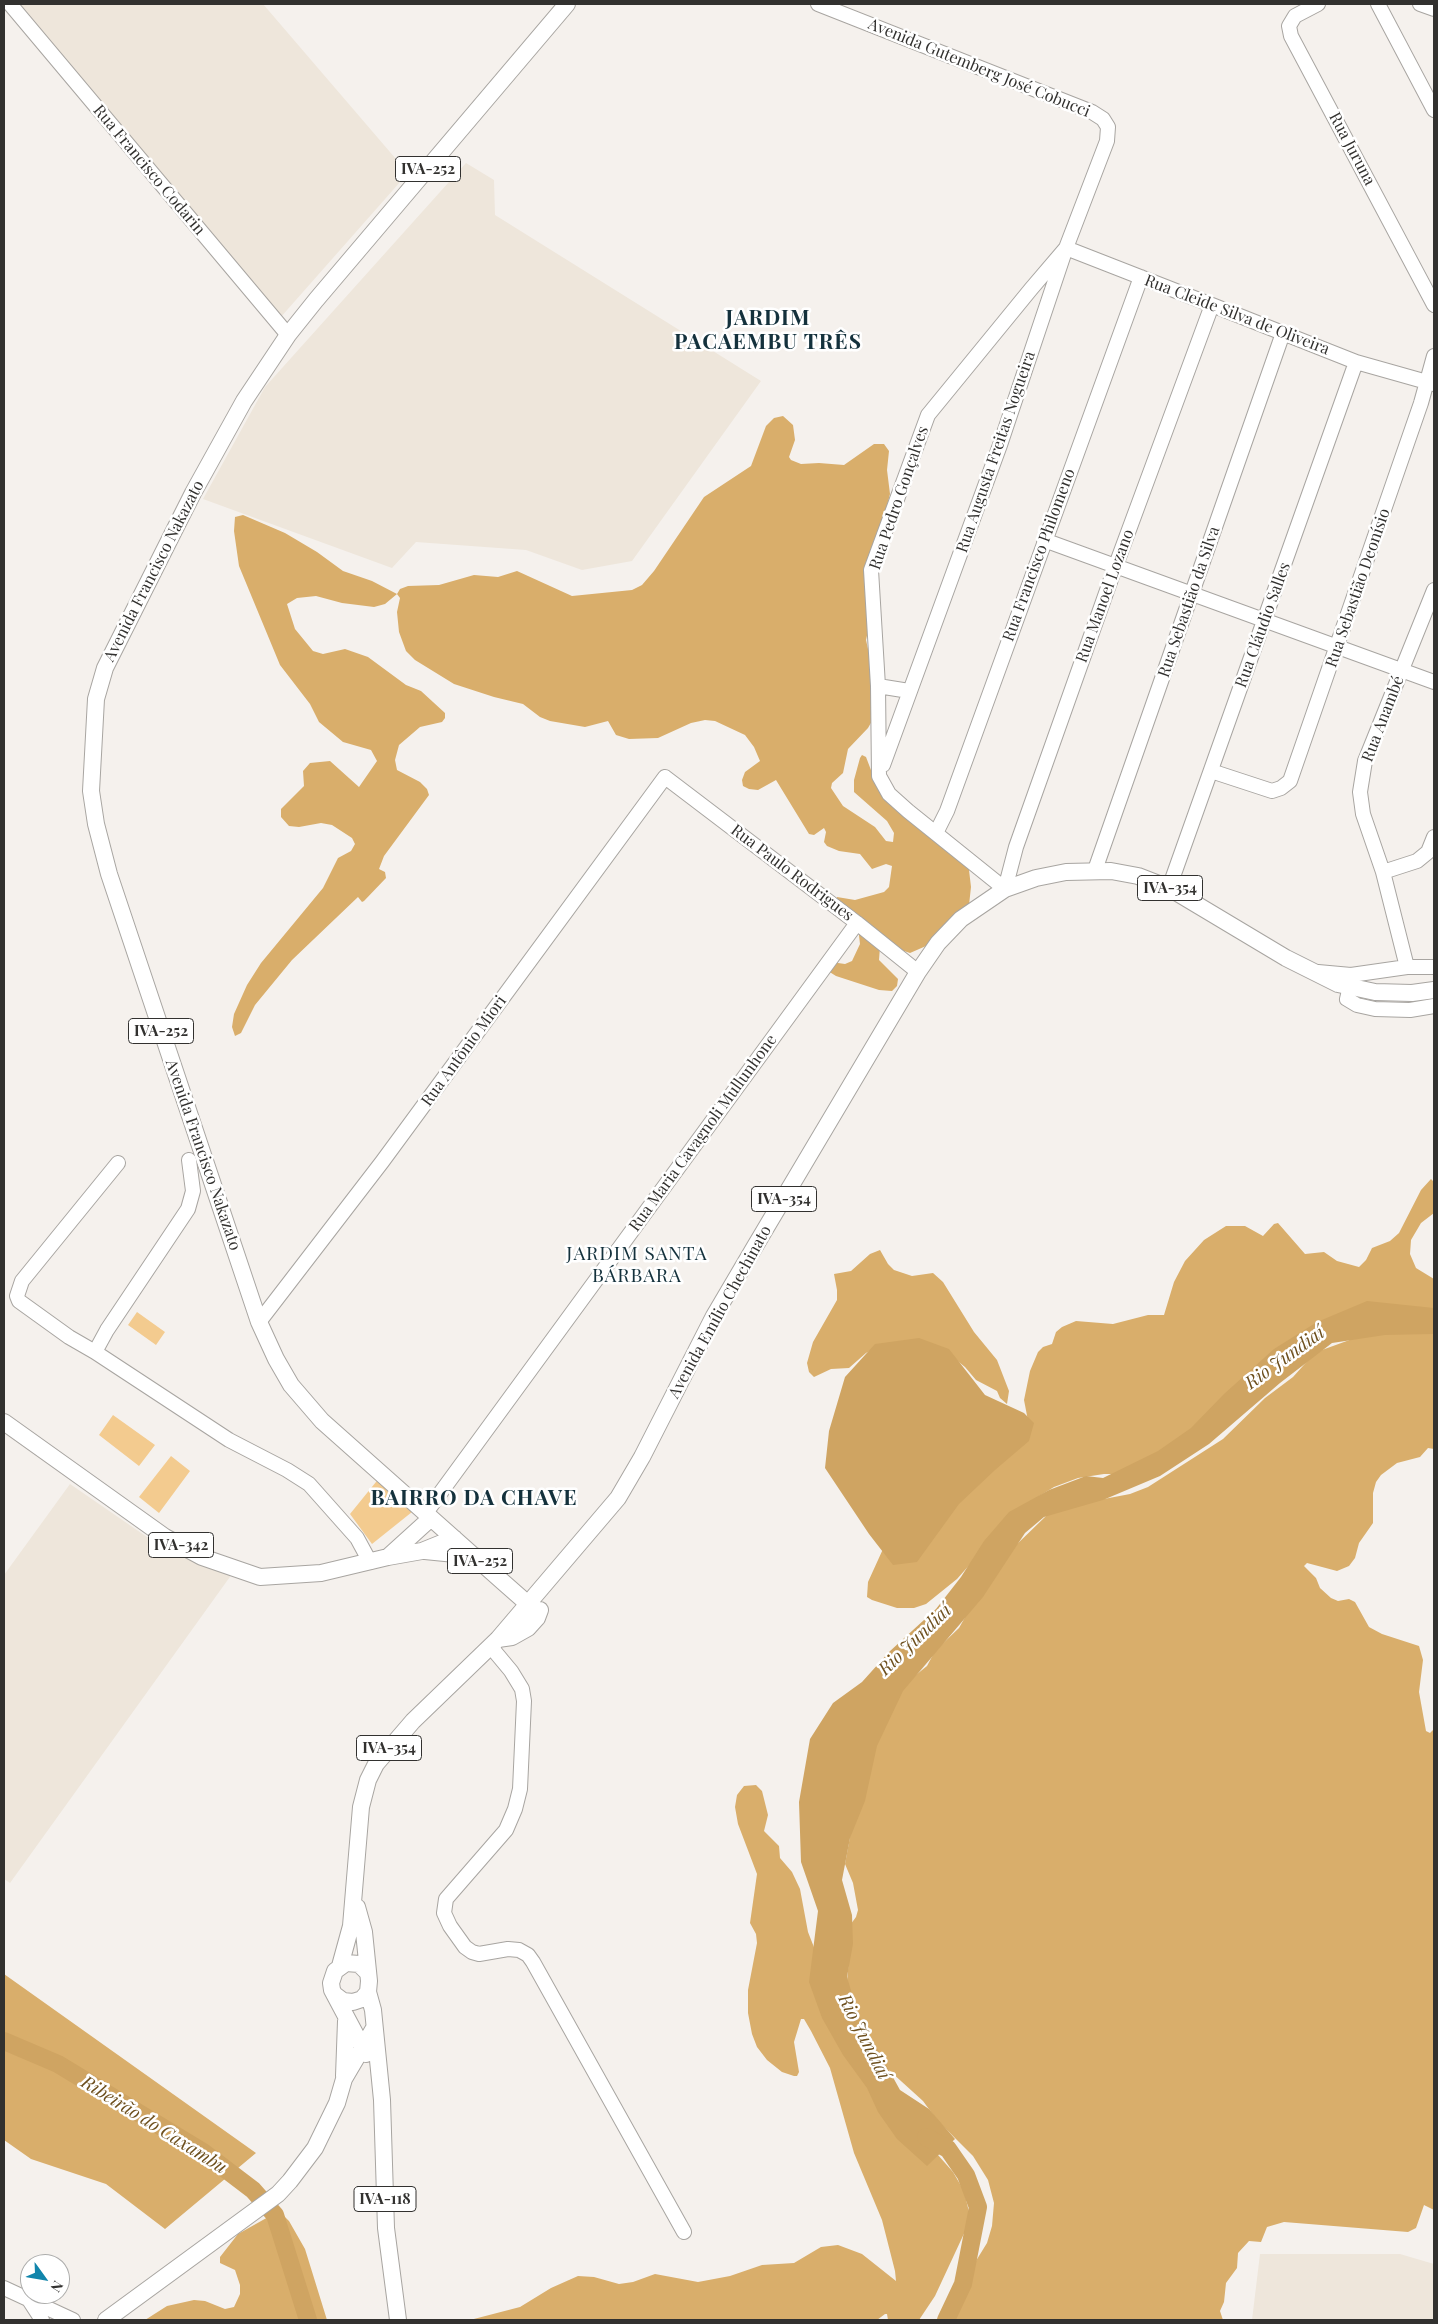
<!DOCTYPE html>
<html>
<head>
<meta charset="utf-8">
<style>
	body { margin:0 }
	#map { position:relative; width:1438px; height:2324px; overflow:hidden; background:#f5f1ed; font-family:"Playfair Display",serif }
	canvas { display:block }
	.frame { position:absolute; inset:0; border:5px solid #32312f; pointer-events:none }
	.north { position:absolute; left:20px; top:2254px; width:50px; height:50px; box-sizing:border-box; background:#fff; border:1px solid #adadac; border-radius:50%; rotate:122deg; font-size:14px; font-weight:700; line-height:20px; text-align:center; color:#32312f }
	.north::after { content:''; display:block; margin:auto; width:18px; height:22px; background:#1185ab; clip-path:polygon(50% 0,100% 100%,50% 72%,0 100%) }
</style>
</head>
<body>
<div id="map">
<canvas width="1438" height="2324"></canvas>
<div class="frame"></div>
<div class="north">N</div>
</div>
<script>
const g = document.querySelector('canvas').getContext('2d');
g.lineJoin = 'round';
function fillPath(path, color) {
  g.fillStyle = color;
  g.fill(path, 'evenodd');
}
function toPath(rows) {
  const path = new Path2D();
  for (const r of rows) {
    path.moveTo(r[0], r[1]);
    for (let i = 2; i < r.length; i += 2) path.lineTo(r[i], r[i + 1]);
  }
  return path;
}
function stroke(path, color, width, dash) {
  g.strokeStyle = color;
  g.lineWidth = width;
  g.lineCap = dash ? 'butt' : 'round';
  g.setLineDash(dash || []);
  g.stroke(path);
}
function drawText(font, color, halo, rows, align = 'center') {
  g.font = font + ' "Playfair Display",serif';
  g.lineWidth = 5;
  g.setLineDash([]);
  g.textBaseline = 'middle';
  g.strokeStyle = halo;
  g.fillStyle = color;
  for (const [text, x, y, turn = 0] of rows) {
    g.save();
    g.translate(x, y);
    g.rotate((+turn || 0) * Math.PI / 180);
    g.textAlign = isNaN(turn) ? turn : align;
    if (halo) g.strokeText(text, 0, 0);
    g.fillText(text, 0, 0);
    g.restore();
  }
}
fillPath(toPath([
	[19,4,263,4,408,173,280,318],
	[466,163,494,180,495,215,761,381,632,561,582,570,526,550,416,542,392,568,203,499,265,387],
	[70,1484,147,1537,232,1574,10,1883,4,1879,4,1575],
	[1260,2254,1400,2254,1434,2264,1434,2320,1252,2320]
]), '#eee6db');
fillPath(toPath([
	[137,1312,165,1332,156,1345,128,1325],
	[113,1415,155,1445,139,1466,99,1435],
	[171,1456,190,1471,159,1513,139,1497],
	[380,1477,412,1512,372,1544,350,1514]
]), '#f3cb8f');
fillPath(toPath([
	[783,416,793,425,795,440,789,457,791,460,801,464,819,463,844,465,874,444,884,444,889,451,887,470,890,494,875,555,872,613,866,640,874,676,872,721,868,728,848,749,843,773,832,783,831,788,843,806,875,827,886,841,893,842,894,833,887,821,854,792,854,780,860,758,862,755,866,757,874,778,958,847,969,870,971,887,969,905,926,946,910,953,886,945,880,947,879,960,898,979,897,986,892,991,879,990,836,976,828,971,831,962,845,964,852,961,860,944,858,927,837,901,837,897,855,900,884,892,889,887,892,866,886,864,872,869,860,854,839,851,827,846,824,842,826,832,824,828,814,835,809,834,776,780,758,790,749,789,743,786,742,780,745,772,760,761,754,747,745,735,715,721,705,720,691,723,658,738,629,739,616,735,608,721,585,727,550,721,540,717,523,704,494,697,454,684,415,660,406,651,399,632,397,612,400,598,397,594,385,604,374,607,342,603,316,596,297,598,287,604,295,629,313,651,323,654,345,649,368,657,406,685,421,691,445,713,445,718,442,722,420,727,399,745,395,760,397,770,420,782,427,789,429,795,384,856,379,869,385,872,386,878,364,901,362,902,358,897,292,960,255,1005,241,1033,235,1036,232,1027,234,1014,247,985,261,963,323,888,338,858,351,851,355,844,352,838,332,825,321,823,299,827,289,826,281,817,281,809,304,786,303,771,310,763,330,761,359,787,377,761,371,750,343,742,319,722,310,704,280,665,239,566,234,531,235,517,243,515,285,533,317,552,343,571,372,581,397,594,400,589,408,586,439,585,474,575,498,577,517,571,572,596,632,590,642,585,654,571,704,497,751,466,766,426,774,418],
	[1431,1179,1434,1182,1434,1213,1421,1223,1411,1240,1410,1254,1416,1268,1434,1279,1434,1311,1384,1307,1135,1474,1104,1474,1078,1478,1054,1487,1036,1498,1010,1519,957,1579,926,1604,914,1608,897,1608,872,1600,867,1597,868,1582,883,1549,1030,1431,1024,1400,1030,1371,1038,1352,1043,1347,1052,1344,1056,1332,1062,1327,1076,1321,1113,1324,1148,1315,1164,1315,1174,1282,1185,1261,1204,1240,1226,1226,1245,1226,1263,1236,1274,1224,1278,1223,1305,1254,1324,1252,1337,1261,1359,1267,1366,1260,1372,1248,1390,1241,1399,1233,1421,1190],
	[880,1250,888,1264,894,1270,912,1276,933,1273,943,1282,974,1332,997,1360,1009,1391,1007,1404,1000,1398,997,1391,976,1380,965,1367,950,1355,877,1347,866,1353,849,1368,831,1369,814,1377,809,1372,807,1363,813,1342,837,1300,837,1290,834,1274,851,1271,870,1254],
	[1434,1328,1434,1449,1428,1448,1420,1457,1397,1463,1381,1475,1376,1482,1373,1493,1373,1523,1359,1543,1355,1558,1349,1566,1337,1571,1307,1563,1304,1566,1316,1578,1320,1588,1331,1598,1338,1601,1349,1599,1355,1602,1369,1627,1382,1634,1419,1646,1423,1660,1419,1692,1426,1731,1430,1733,1434,1729,1434,2210,1424,2205,1416,2228,1408,2232,1284,2222,1267,2227,1261,2242,1249,2241,1238,2253,1237,2268,1226,2283,1224,2302,1220,2311,1223,2320,947,2320,957,2301,966,2277,987,2243,992,2226,994,2203,988,2180,973,2156,937,2120,923,2101,880,2062,860,2031,847,1981,849,1959,845,1932,856,1917,858,1910,853,1883,845,1864,867,1744,906,1683,927,1666,935,1651,959,1628,972,1605,1012,1549,1046,1516,1062,1507,1130,1494,1148,1487,1223,1439,1265,1398,1293,1377,1311,1357,1322,1350,1355,1338],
	[756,1785,762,1791,768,1815,764,1831,779,1846,780,1858,792,1872,800,1889,808,1932,817,1955,938,2155,953,2172,964,2191,969,2212,968,2225,935,2296,919,2320,888,2320,887,2314,885,2314,877,2320,470,2320,520,2307,551,2288,578,2276,594,2277,619,2284,633,2282,655,2274,698,2282,730,2276,762,2265,794,2263,821,2247,838,2245,862,2254,896,2281,895,2271,882,2220,854,2153,830,2068,811,2031,804,2019,801,2019,794,2042,799,2072,797,2076,794,2076,782,2072,767,2060,757,2047,752,2034,748,2013,748,1990,757,1943,756,1934,750,1923,757,1874,738,1824,735,1807,737,1795,744,1786],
	[4,1974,256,2153,165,2229,106,2184,31,2159,4,2140],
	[282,2214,289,2221,305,2249,327,2320,145,2320,167,2306,194,2300,205,2301,225,2309,234,2307,240,2294,240,2285,235,2270,220,2263,220,2257,238,2234,270,2216]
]), '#d9ae6b');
fillPath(toPath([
	[1367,1301,1434,1308,1434,1334,1385,1335,1332,1343,1280,1383,1209,1444,1160,1476,1103,1500,1044,1517,1025,1533,983,1597,903,1691,877,1746,865,1801,850,1838,842,1880,852,1915,853,1944,847,1977,858,2014,900,2090,929,2109,955,2139,927,2166,897,2139,878,2112,867,2088,843,2055,822,2018,809,1982,818,1911,801,1862,799,1802,810,1739,833,1703,862,1682,889,1652,936,1609,961,1577,984,1541,1009,1512,1049,1490,1086,1476,1103,1478,1158,1451,1191,1428,1224,1394,1274,1349,1317,1322],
	[919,1338,949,1349,985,1395,1024,1413,1034,1423,1029,1441,995,1470,959,1504,917,1562,893,1565,869,1534,825,1468,829,1431,845,1377,875,1344]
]), '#cfa462');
stroke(toPath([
	[4,2041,58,2064,203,2152,253,2190,275,2215,308,2320],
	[926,2137,948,2149,966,2175,978,2207,963,2284,946,2320]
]), '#cfa462', 18);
const minor = toPath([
	[10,4,288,335],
	[818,4,1092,112,1103,119,1108,127,1107,141,1066,248,1000,445,883,765],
	[1318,4,1295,16,1289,26,1291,36,1434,305],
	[1378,4,1434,110],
	[1420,4,1434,9],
	[1212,305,1116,565,1016,847,1005,889,908,811,889,794,879,776,878,686,871,570,928,415,1031,289,1066,248,1212,305,1356,362,1434,384],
	[1044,540,1434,682],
	[878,686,909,691],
	[1211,771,1272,791,1281,788,1290,781,1421,403,1434,356],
	[936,833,947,811,1141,277],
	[1095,870,1283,333],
	[1383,872,1417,861,1428,852,1434,837],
	[1169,888,1356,362],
	[1407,967,1383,872,1363,814,1360,792,1365,761,1434,590],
	[1318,972,1351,975,1407,967,1434,967],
	[1350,986,1347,999,1357,1005,1375,1009,1410,1010,1434,1006],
	[189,1160,193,1191,188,1209,107,1330,95,1352,229,1440,287,1470,309,1484,357,1538,370,1562],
	[259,1322,382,1162,665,777,857,923,918,972],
	[95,1352,69,1337,19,1301,17,1296,22,1281,118,1163],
	[425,1514,857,923],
	[491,1647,511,1671,522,1689,524,1701,520,1789,515,1809,506,1830,446,1899,444,1913,450,1926,465,1947,472,1952,479,1954,508,1949,519,1950,528,1955,533,1962,684,2232],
	[4,2288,73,2320],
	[29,2300,42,2320]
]);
const major = toPath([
	[4,1422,165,1537,202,1557,260,1577,321,1573,388,1557,422,1551,454,1538],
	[425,1551,475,1556],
	[388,1557,431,1518],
	[537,1618,528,1604,503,1582,322,1421,291,1385,276,1359,259,1322,109,874,96,824,91,791,96,699,105,668,193,493,244,401,288,335,316,300,567,4],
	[498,1639,512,1637,528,1628,537,1618,540,1610],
	[340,1966,351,1926,361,1807,368,1780,376,1764,413,1721,498,1639,618,1498,642,1457,714,1316,754,1248,918,972,938,943,961,919,1005,889,1036,878,1066,872,1111,871,1138,876,1169,888,1286,958,1338,984,1375,992,1412,993,1434,990],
	[368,1992,373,2010,382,2100,386,2228,398,2320],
	[335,1995,343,2001,353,2002,362,1999,368,1992,369,1981,364,1932,357,1907],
	[366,2054,332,1990,331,1983,335,1971,346,1963,359,1964,368,1973],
	[344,2076,346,2021],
	[106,2320,278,2194,290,2181,315,2148,337,2103,344,2079,374,2028]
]);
stroke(minor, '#a8a5a1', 16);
stroke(major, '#a8a5a1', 18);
stroke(minor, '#fff', 14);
stroke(major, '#fff', 16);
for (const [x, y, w] of [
	[428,169,65],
	[1170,888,65],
	[161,1031,65],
	[784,1199,65],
	[181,1545,65],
	[480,1561,65],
	[389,1748,65],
	[385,2199,62]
]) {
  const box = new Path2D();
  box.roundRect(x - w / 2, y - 12.5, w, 25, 4);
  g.fillStyle = '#fff';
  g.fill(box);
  stroke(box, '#32312f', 1);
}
drawText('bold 15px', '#32312f', null, [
	["IVA-252",428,169],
	["IVA-354",1170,888],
	["IVA-252",161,1031],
	["IVA-354",784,1199],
	["IVA-342",181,1545],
	["IVA-252",480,1561],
	["IVA-354",389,1748],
	["IVA-118",385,2199]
]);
drawText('16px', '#32312f', '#fff', [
	["Avenida Gutemberg José Cobucci",979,68,22],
	["Rua Juruna",1352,149,62],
	["Rua Francisco Codarin",149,170,50],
	["Rua Cleide Silva de Oliveira",1237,315,21],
	["Rua Augusta Freitas Nogueira",996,452,-71],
	["Rua Pedro Gonçalves",899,498,-71],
	["Rua Francisco Philomeno",1039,555,-70],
	["Avenida Francisco Nakazato",154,571,-63],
	["Rua Sebastião Deonísio",1358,588,-71],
	["Rua Manoel Lozano",1105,596,-70],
	["Rua Sebastião da Silva",1189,602,-71],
	["Rua Cláudio Salles",1263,625,-70],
	["Rua Anambé",1383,719,-69],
	["Rua Paulo Rodrigues",792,873,37],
	["Rua Antônio Miori",464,1051,-54],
	["Rua Maria Cavagnoli Mullunhone",703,1133,-54],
	["Avenida Francisco Nakazato",203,1155,71],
	["Avenida Emílio Chechinato",720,1312,-61]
]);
drawText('italic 18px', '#6d4f1d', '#fff', [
	["Rio Jundiaí",1285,1358,-36],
	["Rio Jundiaí",915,1640,-44],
	["Rio Jundiaí",864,2037,63],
	["Ribeirão do Caxambu",154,2125,32]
]);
g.letterSpacing = '1px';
drawText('19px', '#14313c', '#fff', [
	["JARDIM SANTA",637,1254],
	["BÁRBARA",637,1276]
]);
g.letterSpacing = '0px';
g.letterSpacing = '1px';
drawText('bold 21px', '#14313c', '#fff', [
	["JARDIM",768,318],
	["PACAEMBU TRÊS",768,342],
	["BAIRRO DA CHAVE",474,1498]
]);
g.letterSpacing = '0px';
</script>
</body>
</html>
